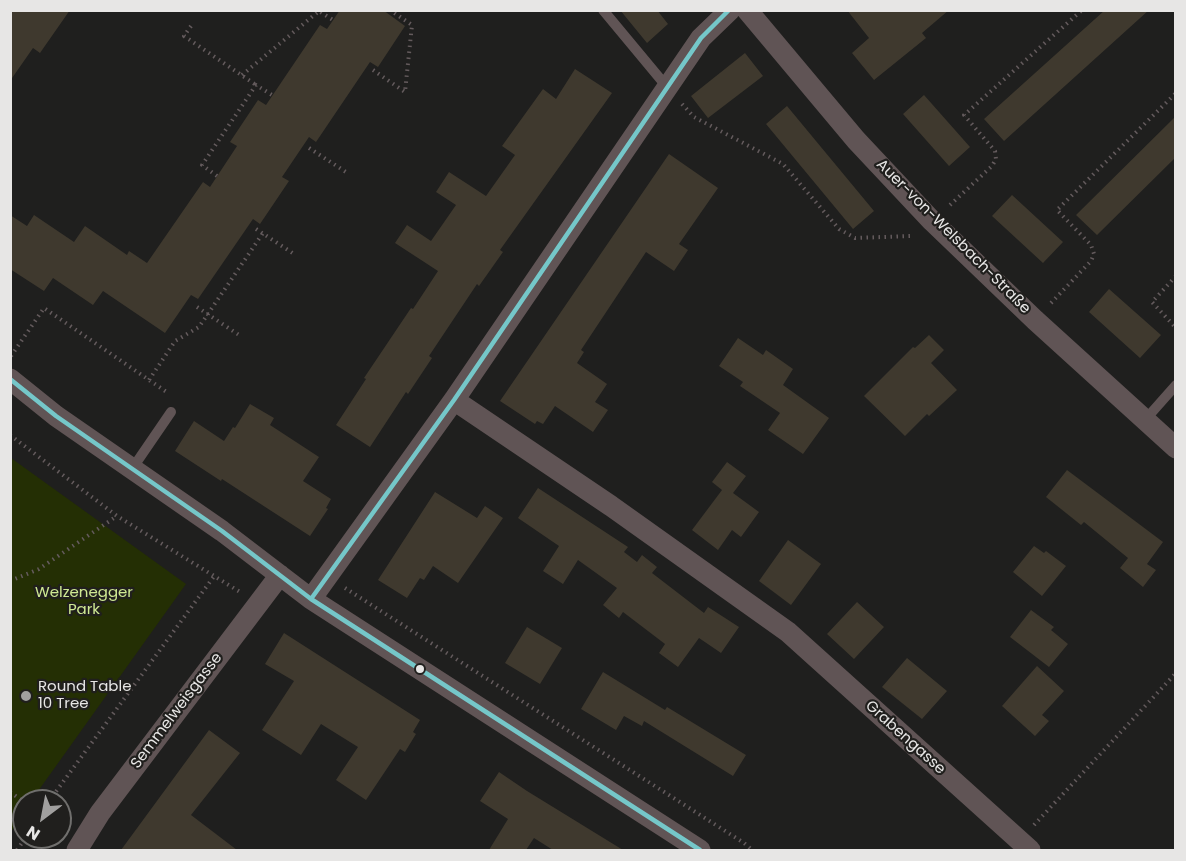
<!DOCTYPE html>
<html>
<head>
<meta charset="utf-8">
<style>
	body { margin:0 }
	#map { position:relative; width:1186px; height:861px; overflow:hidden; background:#1f1f1e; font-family:Poppins,sans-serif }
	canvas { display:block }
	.frame { position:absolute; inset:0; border:12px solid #e7e6e5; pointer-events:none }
	.north { position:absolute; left:12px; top:789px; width:60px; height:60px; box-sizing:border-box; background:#201f1d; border:2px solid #706f6d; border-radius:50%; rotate:212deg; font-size:16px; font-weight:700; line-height:24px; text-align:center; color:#e7e6e5 }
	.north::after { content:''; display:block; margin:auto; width:21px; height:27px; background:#a1a09f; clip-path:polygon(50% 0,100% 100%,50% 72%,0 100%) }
</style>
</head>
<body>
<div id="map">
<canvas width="1186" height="861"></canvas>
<div class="frame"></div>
<div class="north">N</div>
</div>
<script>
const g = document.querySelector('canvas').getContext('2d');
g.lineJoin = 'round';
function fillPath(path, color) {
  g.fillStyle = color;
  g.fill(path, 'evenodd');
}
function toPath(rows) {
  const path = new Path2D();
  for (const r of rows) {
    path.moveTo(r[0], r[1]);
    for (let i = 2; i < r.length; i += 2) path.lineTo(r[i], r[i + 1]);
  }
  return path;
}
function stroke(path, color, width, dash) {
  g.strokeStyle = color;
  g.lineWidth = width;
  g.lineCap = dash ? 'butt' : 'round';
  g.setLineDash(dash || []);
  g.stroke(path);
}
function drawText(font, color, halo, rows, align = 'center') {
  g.font = font + ' Poppins,sans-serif';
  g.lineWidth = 4.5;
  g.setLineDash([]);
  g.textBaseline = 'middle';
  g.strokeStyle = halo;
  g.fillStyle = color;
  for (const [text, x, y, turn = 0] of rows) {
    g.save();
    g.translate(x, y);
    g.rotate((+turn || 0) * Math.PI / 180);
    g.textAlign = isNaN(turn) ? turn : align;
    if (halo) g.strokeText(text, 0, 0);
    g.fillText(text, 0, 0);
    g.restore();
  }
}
fillPath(toPath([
	[11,458,186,584,31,801,24,801,24,811,11,832]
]), '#242f04');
fillPath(toPath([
	[10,10,70,10,40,53,33,48,10,81],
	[340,10,383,10,405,26,378,67,370,62,316,142,309,137,282,177,289,181,260,224,253,219,198,299,191,295,165,333,103,291,93,305,53,278,44,291,10,269,10,215,27,226,34,215,74,242,85,226,127,255,129,251,147,263,203,182,210,187,237,146,230,142,258,100,266,105,320,25,327,29],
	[620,10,657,10,668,24,647,43],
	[847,10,949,10,922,33,926,38,874,80,852,53,869,38],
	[1105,10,1149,10,1004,141,984,119],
	[745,53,763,76,708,118,691,96],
	[575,69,612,93,500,250,503,252,479,286,477,284,429,356,432,358,408,394,406,392,370,447,336,425,366,379,364,378,411,308,413,309,438,271,395,243,407,225,431,241,456,205,436,192,449,172,486,196,515,155,502,146,543,89,556,99],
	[924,95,970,147,949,166,903,114],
	[787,106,874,211,853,229,766,124],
	[1176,116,1176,157,1097,235,1076,215],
	[669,154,718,188,679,244,688,250,674,271,646,252,581,350,584,352,577,363,607,384,595,402,608,410,593,432,555,406,543,424,537,421,535,424,500,401],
	[1012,195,1063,242,1043,263,992,216],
	[1109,289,1161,335,1140,358,1089,312],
	[929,335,944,350,931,363,957,390,929,416,927,414,905,436,864,396,913,347,915,348],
	[738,338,763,355,766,350,793,369,783,385,829,418,803,454,768,430,780,413,740,386,743,382,719,366],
	[250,404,274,418,270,425,319,457,303,481,331,499,326,508,328,509,310,536,222,479,221,481,175,451,194,421,224,441,233,427,235,428],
	[727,462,746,476,733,493,759,512,741,537,732,530,718,550,692,530,722,490,712,482],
	[1067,470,1163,542,1147,564,1156,570,1143,587,1120,568,1128,558,1084,522,1081,525,1046,497],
	[538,488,628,547,624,552,637,562,642,555,657,567,652,573,704,613,708,607,739,627,721,653,699,638,678,667,659,653,665,644,623,612,619,618,603,605,617,588,578,560,563,584,543,571,559,546,518,518],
	[435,492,477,518,485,506,503,518,458,583,433,566,424,580,420,578,407,598,378,580],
	[788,540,821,564,791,605,759,581],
	[1034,546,1044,553,1046,551,1066,566,1042,596,1013,572],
	[857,602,884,627,854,659,827,634],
	[1031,610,1054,627,1051,630,1068,644,1049,667,1010,637],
	[527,627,562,648,540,684,505,663],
	[284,633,420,720,413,732,416,734,405,752,400,749,366,800,336,780,358,747,321,724,301,755,262,730,294,681,265,664],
	[907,658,947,691,922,719,882,687],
	[1037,666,1064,691,1042,715,1049,721,1035,736,1002,706],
	[603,672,665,710,667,707,746,755,733,776,644,721,642,726,624,716,616,730,581,709],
	[209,730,240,753,191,815,237,850,121,850],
	[499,772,527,791,623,850,553,850,534,838,526,850,489,850,508,819,480,801]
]), '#3f392e');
stroke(toPath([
	[191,26,184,36,256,85],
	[373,70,405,92,412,25,390,10],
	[242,75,319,11,333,20],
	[682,104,694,117,783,164,839,229,855,238,912,236],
	[309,148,349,174],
	[217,176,202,165,256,85,272,95],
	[950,205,992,166,996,159,995,151,964,115,1082,10],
	[256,229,294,254],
	[1176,276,1152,302,1176,328],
	[1051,303,1091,261,1094,254,1091,245,1057,210,1176,93],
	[197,307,239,335],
	[11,356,44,308,168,393],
	[149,380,175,341,199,327,263,233],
	[10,435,117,516,240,592],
	[10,581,39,569,117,516],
	[345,588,744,843,752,850],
	[10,792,24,802],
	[49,801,215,575],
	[1034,825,1176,673],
	[17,850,26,837]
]), '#645b5d', 4, [1.5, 4.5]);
stroke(toPath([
	[603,10,667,87],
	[1145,420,1176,385],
	[132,469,171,412]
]), '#605455', 10);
stroke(toPath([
	[747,10,856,140,932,221,1035,320,1176,448],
	[10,379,56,416,222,531,311,599,700,850],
	[454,400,611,506,788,632,1030,850],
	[311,599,454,400,701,38,730,10],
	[77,850,100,813,280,575]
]), '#605455', 21);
stroke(toPath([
	[10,379,56,416,222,531,311,599,700,850],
	[311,599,454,400,701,38,729,10]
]), '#75c7c9', 4.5);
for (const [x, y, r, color] of [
	[420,669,5,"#e7e6e5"],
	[26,696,6,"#a1a09f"]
]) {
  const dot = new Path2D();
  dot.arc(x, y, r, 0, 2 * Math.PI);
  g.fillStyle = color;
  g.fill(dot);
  stroke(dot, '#201f1d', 2);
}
drawText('15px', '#e7e6e5', '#201f1d', [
	["Auer-von-Welsbach-Straße",953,237,45],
	["Semmelweisgasse",177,711,-53],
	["Grabengasse",905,738,42]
]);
drawText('15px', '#cfe993', '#201f1d', [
	["Welzenegger",84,593],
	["Park",84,610]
]);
drawText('15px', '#e7e6e5', '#201f1d', [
	["Round Table",38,687],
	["10 Tree",38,704]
], 'left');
</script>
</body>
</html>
